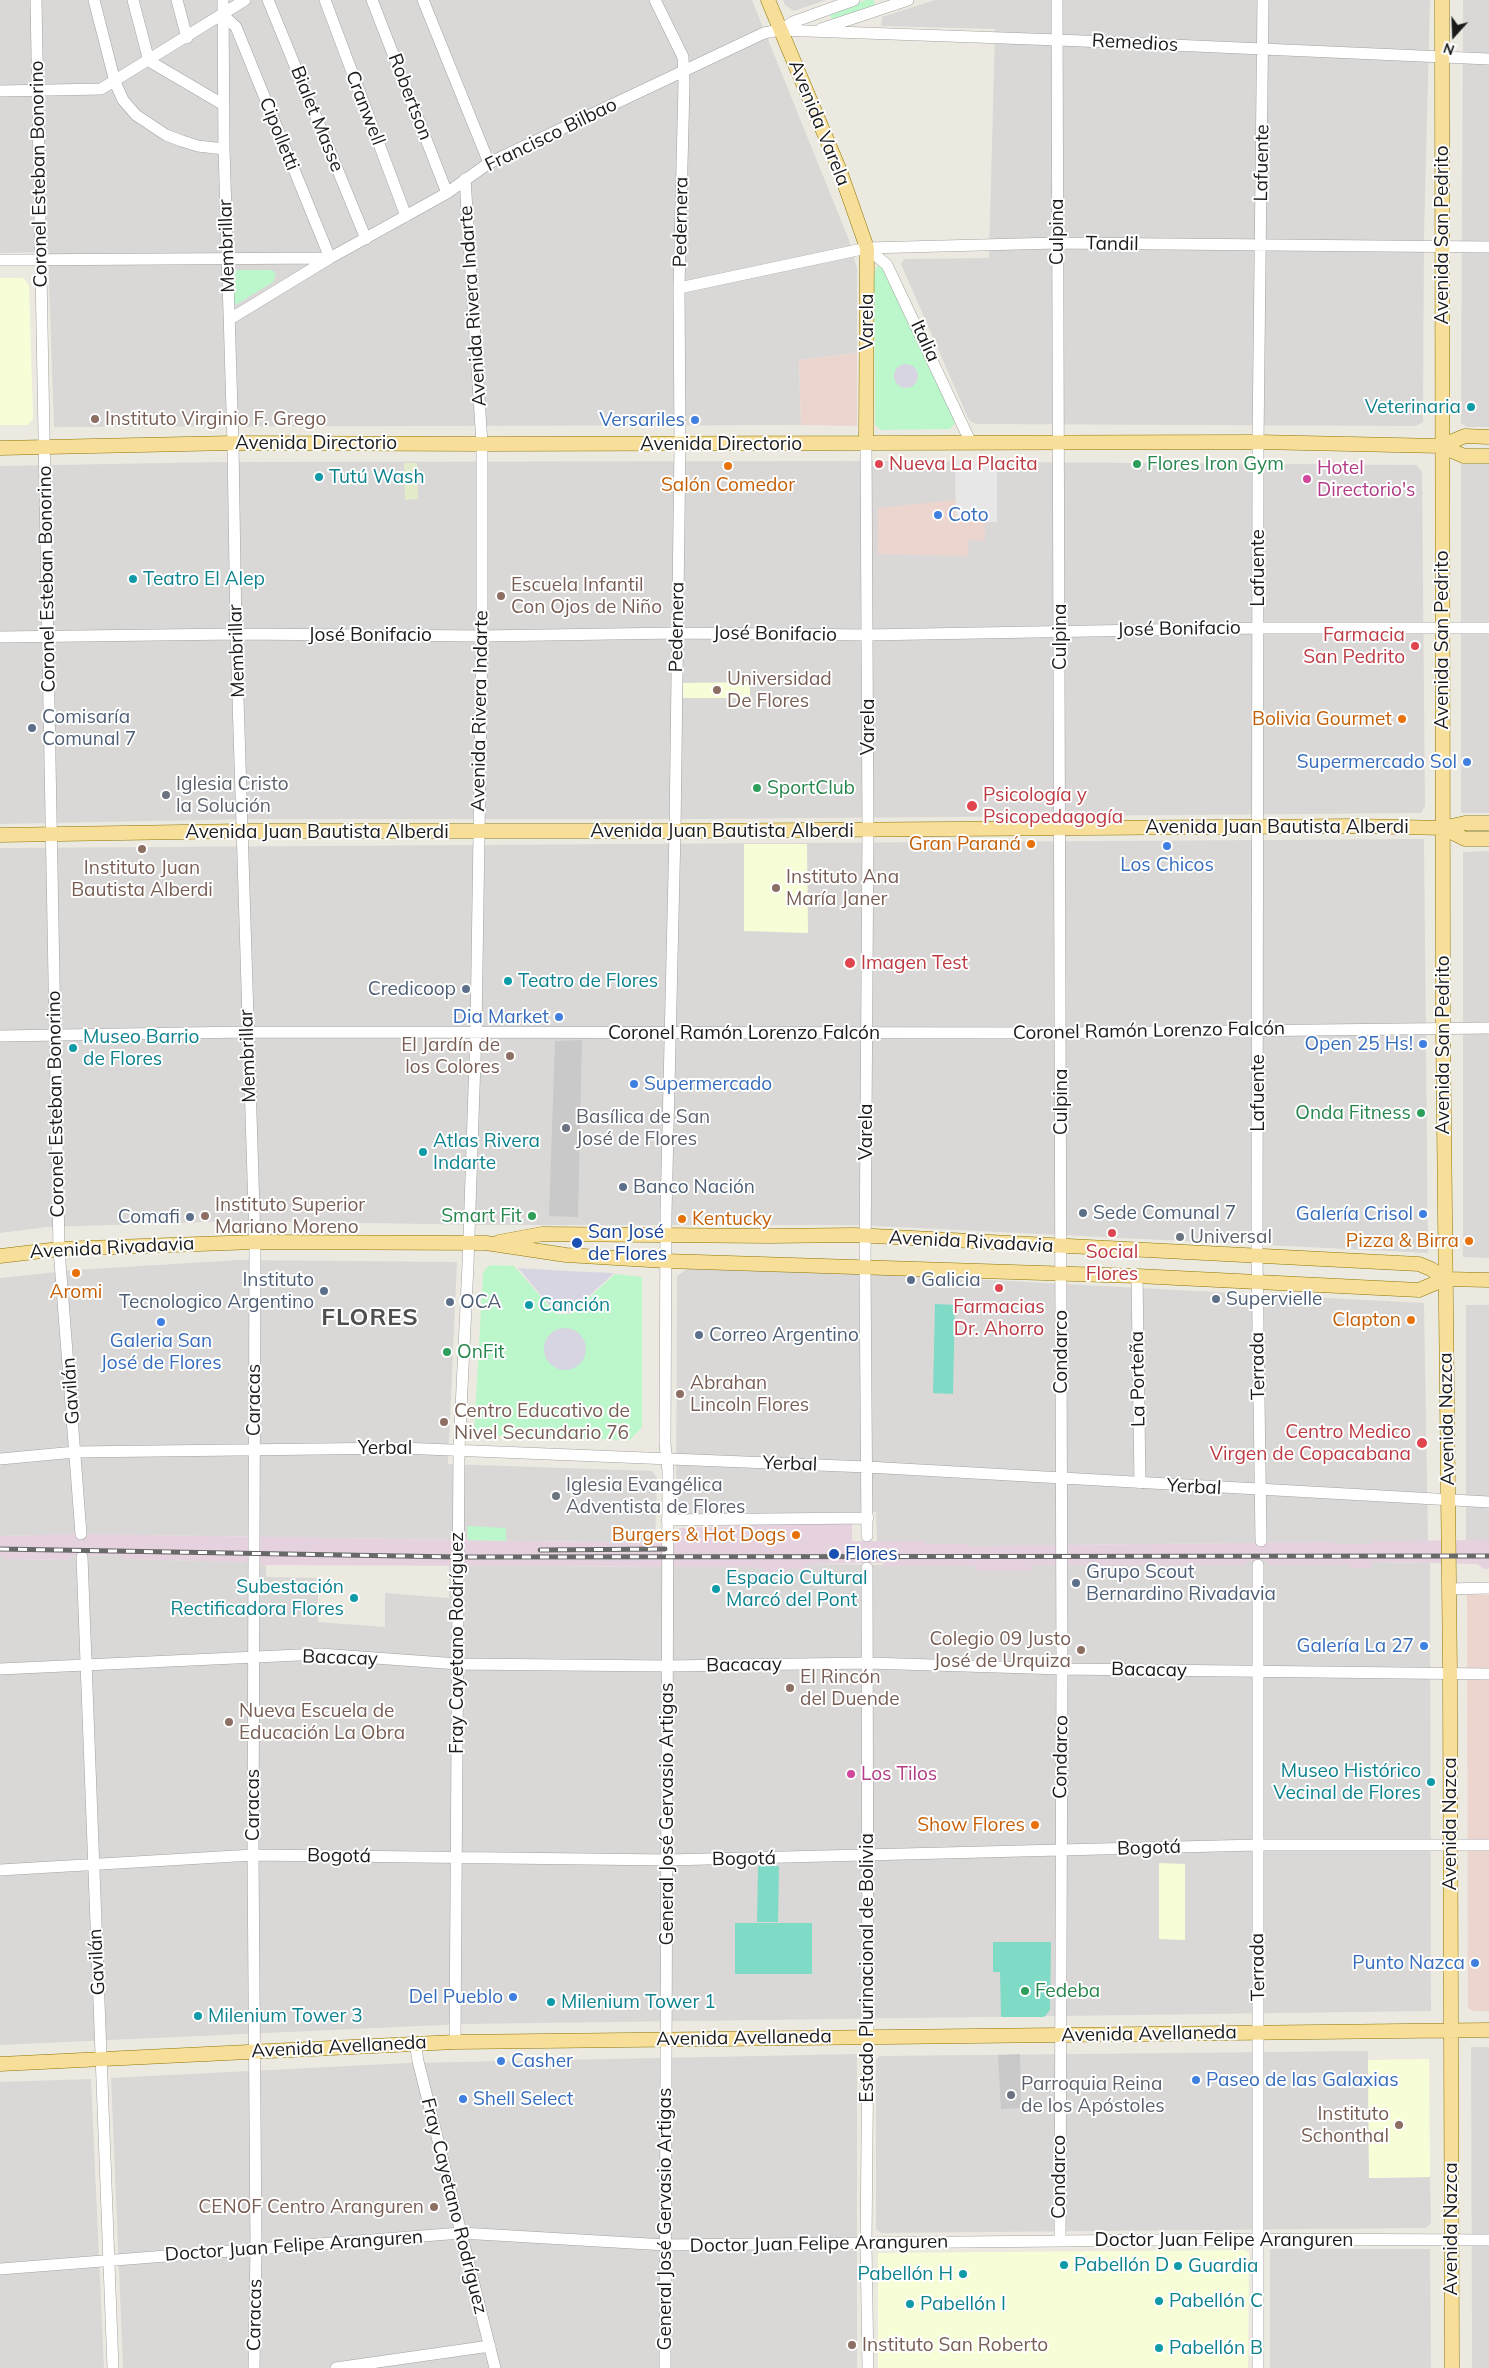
<!DOCTYPE html>
<html>
<head>
<meta charset="utf-8">
<style>
	body { margin:0 }
	#map { position:relative; width:1489px; height:2368px; overflow:hidden; background:#eceae0; font-family:Mulish,sans-serif }
	canvas { display:block }
	.north { position:absolute; left:1429px; top:10px; width:50px; height:50px; -webkit-text-stroke:4px #fff; paint-order:stroke; rotate:200deg; font-size:14px; font-weight:700; line-height:20px; text-align:center; color:#1b1b1b }
	.north::after { content:''; display:block; margin:auto; width:18px; height:22px; background:#1b1b1b; clip-path:polygon(50% 0,100% 100%,50% 72%,0 100%) }
</style>
</head>
<body>
<div id="map">
<canvas width="1489" height="2368"></canvas>
<div class="north">N</div>
</div>
<script>
const g = document.querySelector('canvas').getContext('2d');
g.lineJoin = 'round';
function fillPath(path, color) {
  g.fillStyle = color;
  g.fill(path, 'evenodd');
}
function toPath(rows) {
  const path = new Path2D();
  for (const r of rows) {
    if (r.length === 3) {
      path.moveTo(r[0] + r[2], r[1]);
      path.arc(r[0], r[1], r[2], 0, 2 * Math.PI);
      continue;
    }
    path.moveTo(r[0], r[1]);
    for (let i = 2; i < r.length; i += 2) path.lineTo(r[i], r[i + 1]);
  }
  return path;
}
function stroke(path, color, width, dash) {
  g.strokeStyle = color;
  g.lineWidth = width;
  g.lineCap = dash ? 'butt' : 'round';
  g.setLineDash(dash || []);
  g.stroke(path);
}
function drawText(font, color, halo, rows, align = 'center') {
  g.font = font + ' Mulish,sans-serif';
  g.lineWidth = 4;
  g.setLineDash([]);
  g.textBaseline = 'middle';
  g.strokeStyle = halo;
  g.fillStyle = color;
  for (const [text, x, y, turn = 0] of rows) {
    g.save();
    g.translate(x, y);
    g.rotate((+turn || 0) * Math.PI / 180);
    g.textAlign = isNaN(turn) ? turn : align;
    if (halo) g.strokeText(text, 0, 0);
    g.fillText(text, 0, 0);
    g.restore();
  }
}
fillPath(toPath([
	[0,0,752,0,849,240,857,269,857,353,799,360,801,425,54,427,48,252,0,253],
	[783,0,826,0,794,11,785,5],
	[935,0,1430,0,1424,236,1423,422,1416,426,976,424,969,420,901,264,904,259,989,258,995,29,881,26,882,17],
	[1463,0,1489,0,1489,427,1467,427,1461,423],
	[877,461,1417,465,1422,472,1425,806,1421,813,698,819,256,819,0,824,0,466,219,462],
	[1461,464,1489,464,1489,813,1461,813],
	[1424,839,1428,1253,856,1225,486,1225,242,1221,47,1227,0,1233,0,848],
	[1489,851,1489,1258,1463,1257,1463,852],
	[239,1260,457,1262,448,1464,652,1471,657,1478,655,1543,81,1534,0,1536,0,1278,75,1270],
	[687,1269,876,1274,1424,1303,1428,1541,1372,1541,1371,1544,1334,1544,1334,1542,968,1546,967,1544,926,1544,925,1541,877,1541,876,1512,676,1514,677,1276],
	[1466,1305,1489,1305,1489,1540,1466,1540],
	[123,1555,123,1559,246,1562,266,1565,266,1577,318,1578,318,1622,385,1627,385,1593,449,1598,449,1566,754,1567,764,1569,764,1574,788,1574,788,1569,805,1564,975,1566,975,1570,1031,1570,1031,1565,1071,1564,1245,1565,1246,1561,1269,1561,1269,1565,1350,1565,1350,1568,1372,1568,1372,1562,1430,1563,1431,2011,465,2024,0,2045,0,1556,4,1556,4,1559,70,1560,70,1556],
	[1471,2047,1489,2047,1489,2368,1472,2368],
	[1368,2051,1369,2178,1430,2177,1431,2223,1426,2228,881,2233,876,2229,876,2060,879,2056],
	[857,2054,857,2368,123,2368,111,2078,408,2063],
	[91,2079,104,2368,0,2368,0,2082],
	[1270,2249,1430,2249,1431,2368,1270,2368]
]), '#d9d8d7');
fillPath(toPath([
	[857,353,857,426,801,425,799,360],
	[955,462,997,462,997,522,985,522,985,541,969,540,968,556,878,554,878,508,955,500],
	[1467,1595,1489,1595,1489,2011,1473,2011,1468,2008]
]), '#edd5cf');
fillPath(toPath([
	[739,1523,852,1523,852,1541,926,1541,926,1544,968,1544,968,1546,1334,1542,1335,1544,1371,1544,1371,1541,1489,1540,1489,1569,1484,1569,1477,1564,1430,1563,1372,1562,1372,1568,1350,1568,1350,1565,1269,1565,1268,1561,1246,1561,1246,1565,1032,1565,1031,1571,975,1571,975,1566,883,1566,883,1563,806,1564,805,1569,789,1569,788,1574,764,1574,764,1569,753,1567,266,1565,246,1562,122,1559,123,1555,70,1556,70,1560,4,1559,4,1556,0,1556,0,1536,81,1534,655,1543,678,1542,679,1528,737,1526]
]), '#e5d2de');
fillPath(toPath([
	[0,278,23,278,29,285,33,418,28,425,0,425],
	[750,682,750,698,683,698,683,683],
	[744,844,807,844,808,933,744,931],
	[1159,1863,1185,1864,1185,1940,1159,1939],
	[1429,2059,1430,2177,1369,2178,1368,2060],
	[1245,2250,1249,2253,1248,2368,878,2368,878,2253]
]), '#f7fed7');
fillPath(toPath([
	[582,1040,578,1217,549,1216,555,1041],
	[1020,2054,1021,2108,1001,2109,998,2055]
]), '#c9c9c9');
fillPath(toPath([
	[404,463,417,463,418,499,405,500]
]), '#e3ebcb');
fillPath(toPath([
	[866,0,874,0,875,6,833,20,830,16,834,11],
	[880,265,886,268,956,422,950,429,881,430,875,425,874,277,876,268],
	[236,270,272,270,276,274,273,282,237,304,232,303,232,272],
	[492,1265,514,1266,556,1314,571,1314,615,1274,642,1277,642,1427,630,1440,474,1435,483,1273,487,1267],
	[467,1526,506,1528,506,1541,468,1540]
]), '#bcf7cb');
fillPath(toPath([
	[935,1304,955,1305,953,1394,933,1393],
	[758,1866,779,1866,778,1922,757,1922],
	[735,1923,812,1923,812,1974,735,1974],
	[993,1942,1051,1942,1050,2010,1044,2017,1001,2017,1000,1972,993,1972]
]), '#7fdac6');
fillPath(toPath([
	[955,462,997,462,997,522,970,522,966,519,956,518]
]), '#e7e7e7');
fillPath(toPath([
	[906,376,12],
	[518,1268,567,1271,614,1273,571,1313,556,1313],
	[565,1349,21]
]), '#d7d5e2');
const minor = toPath([
	[36,0,59,1249,81,1534],
	[94,0,115,82,123,100,136,115,166,135,182,141,198,146,224,149],
	[133,0,149,61,224,105],
	[177,0,187,38],
	[223,0,224,149,233,443,236,634,255,1242,253,1855,256,2248,254,2368],
	[268,0,366,239],
	[325,0,406,216],
	[372,0,447,193],
	[423,0,489,163],
	[655,0,683,57,684,84,679,288,680,444,675,831,666,1214,665,1444,668,1471,665,2368],
	[1057,0,1062,1669,1060,2241],
	[821,29,908,0],
	[780,30,793,22,854,0],
	[0,91,101,89,245,0],
	[867,248,887,265,971,443],
	[0,260,330,258,236,27,222,14],
	[679,288,867,248,1057,243,1489,247],
	[230,319,330,258,447,193,489,163,764,33,780,30,1059,40,1489,59],
	[866,443,868,830,865,1266,867,1536],
	[0,637,236,634,482,636,676,633,867,635,1259,628,1489,628],
	[0,1036,247,1032,1061,1033,1489,1028],
	[1137,1276,1140,1483],
	[0,1459,75,1452,401,1448,867,1467,1489,1502],
	[667,1520,868,1518],
	[1261,1541,1257,1255,1258,442,1263,0],
	[82,1557,113,2368],
	[1258,1565,1258,2368],
	[867,1568,868,2036,866,2244,868,2368],
	[1448,1589,1489,1588],
	[0,1669,320,1654,458,1664,667,1666,868,1663,1062,1669,1489,1674],
	[0,1870,253,1855,668,1860,1257,1845,1489,1845],
	[455,2042,459,1450,468,1265,476,1031,482,636,482,444,465,179],
	[415,2043,418,2061,495,2368],
	[0,2269,461,2233,666,2245,1259,2239,1489,2240],
	[336,2368,490,2346]
]);
const major = toPath([
	[768,0,840,171,867,248,866,443],
	[1442,0,1443,1028,1450,1673,1452,2368],
	[1441,446,1465,436,1489,437],
	[0,448,233,443,482,444,1258,442,1441,446,1464,456,1489,456],
	[1443,828,1465,839,1489,839],
	[0,835,243,831,675,831,1358,826,1443,828,1465,823,1489,823],
	[499,1242,542,1234,769,1236,854,1235,1419,1264,1431,1269,1445,1279],
	[0,1256,59,1249,255,1242,486,1243,566,1255,666,1261,1137,1276,1419,1290,1445,1279,1489,1280],
	[0,2064,455,2042,1489,2030]
]);
stroke(minor, '#a2a2a2', 12);
stroke(major, '#8c7705', 15);
stroke(minor, '#fff', 11);
stroke(major, '#f8df99', 14);
const rail = toPath([
	[0,1549,457,1557,1489,1556],
	[540,1550,665,1549]
]);
stroke(rail, '#696969', 5);
stroke(rail, '#fff', 3, [9]);
for (const [x, y, r, color] of [
	[1471,407,5,"#0f9aa8"],
	[95,419,5,"#8d6e63"],
	[695,420,5,"#3f7fe0"],
	[879,464,5,"#e0444e"],
	[1137,464,5,"#2e9e5b"],
	[728,466,5,"#e8710a"],
	[319,477,5,"#0f9aa8"],
	[1307,479,5,"#d1479c"],
	[938,515,5,"#3f7fe0"],
	[133,579,5,"#0f9aa8"],
	[501,596,5,"#8d6e63"],
	[1415,646,5,"#e0444e"],
	[717,690,5,"#8d6e63"],
	[1402,719,5,"#e8710a"],
	[32,728,5,"#5c6f8a"],
	[1467,762,5,"#3f7fe0"],
	[757,788,5,"#2e9e5b"],
	[166,795,5,"#6b7280"],
	[972,806,6,"#e0444e"],
	[1031,844,5,"#e8710a"],
	[1167,846,5,"#3f7fe0"],
	[142,849,5,"#8d6e63"],
	[776,888,5,"#8d6e63"],
	[850,963,6,"#e0444e"],
	[508,981,5,"#0f9aa8"],
	[466,989,5,"#5c6f8a"],
	[559,1017,5,"#3f7fe0"],
	[1423,1044,5,"#3f7fe0"],
	[73,1048,5,"#0f9aa8"],
	[510,1056,5,"#8d6e63"],
	[634,1084,5,"#3f7fe0"],
	[1421,1113,5,"#2e9e5b"],
	[566,1128,5,"#6b7280"],
	[423,1152,5,"#0f9aa8"],
	[623,1187,5,"#5c6f8a"],
	[1083,1213,5,"#5c6f8a"],
	[1423,1214,5,"#3f7fe0"],
	[205,1216,5,"#8d6e63"],
	[532,1216,5,"#2e9e5b"],
	[190,1217,5,"#5c6f8a"],
	[682,1219,5,"#e8710a"],
	[1112,1233,5,"#e0444e"],
	[1180,1237,5,"#6b7280"],
	[1469,1241,5,"#e8710a"],
	[577,1243,6,"#1a4fb4"],
	[76,1273,5,"#e8710a"],
	[911,1280,5,"#5c6f8a"],
	[999,1288,5,"#e0444e"],
	[324,1291,5,"#5c6f8a"],
	[1216,1299,5,"#5c6f8a"],
	[450,1302,5,"#5c6f8a"],
	[529,1305,5,"#0f9aa8"],
	[1411,1320,5,"#e8710a"],
	[161,1322,5,"#3f7fe0"],
	[699,1335,5,"#5c6f8a"],
	[447,1352,5,"#2e9e5b"],
	[680,1394,5,"#8d6e63"],
	[444,1422,5,"#8d6e63"],
	[1422,1443,6,"#e0444e"],
	[556,1496,5,"#6b7280"],
	[796,1535,5,"#e8710a"],
	[834,1554,6,"#1a4fb4"],
	[1076,1583,5,"#5c6f8a"],
	[716,1589,5,"#0f9aa8"],
	[354,1598,5,"#0f9aa8"],
	[1424,1646,5,"#3f7fe0"],
	[1081,1650,5,"#8d6e63"],
	[790,1688,5,"#8d6e63"],
	[229,1722,5,"#8d6e63"],
	[851,1774,5,"#d1479c"],
	[1431,1782,5,"#0f9aa8"],
	[1035,1825,5,"#e8710a"],
	[1475,1963,5,"#3f7fe0"],
	[1025,1991,5,"#2e9e5b"],
	[513,1997,5,"#3f7fe0"],
	[551,2002,5,"#0f9aa8"],
	[198,2016,5,"#0f9aa8"],
	[501,2061,5,"#3f7fe0"],
	[1196,2080,5,"#3f7fe0"],
	[1011,2095,5,"#6b7280"],
	[463,2099,5,"#3f7fe0"],
	[1399,2125,5,"#8d6e63"],
	[434,2207,5,"#8d6e63"],
	[1064,2265,5,"#0f9aa8"],
	[1178,2266,5,"#0f9aa8"],
	[963,2274,5,"#0f9aa8"],
	[1159,2301,5,"#0f9aa8"],
	[910,2304,5,"#0f9aa8"],
	[852,2345,5,"#8d6e63"],
	[1159,2348,5,"#0f9aa8"]
]) {
  const dot = new Path2D();
  dot.arc(x, y, r, 0, 2 * Math.PI);
  g.fillStyle = color;
  g.fill(dot);
  stroke(dot, '#fff', 2);
}
drawText('19px', '#1b1b1b', '#fff', [
	["Remedios",1135,43,3],
	["Robertson",410,97,69],
	["Cranwell",365,108,69],
	["Bialet Masse",317,119,68],
	["Avenida Varela",819,123,68],
	["Cipolletti",279,134,68],
	["Francisco Bilbao",551,135,-26],
	["Lafuente",1262,163,-89],
	["Coronel Esteban Bonorino",39,174,-91],
	["Pedernera",681,222,-89],
	["Culpina",1057,232,-90],
	["Avenida San Pedrito",1442,235,-90],
	["Tandil",1112,244,1],
	["Membrillar",227,246,-92],
	["Avenida Rivera Indarte",473,306,-94],
	["Varela",867,322,-90],
	["Italia",925,341,65],
	["Avenida Directorio",316,443],
	["Avenida Directorio",721,444],
	["Lafuente",1258,568,-90],
	["Coronel Esteban Bonorino",47,579,-91],
	["Pedernera",677,627,-89],
	["José Bonifacio",1179,629,-1],
	["José Bonifacio",775,634,1],
	["José Bonifacio",370,635],
	["Culpina",1060,637,-90],
	["Avenida San Pedrito",1442,640,-90],
	["Membrillar",237,651,-92],
	["Avenida Rivera Indarte",480,711,-89],
	["Varela",868,727,-90],
	["Avenida Juan Bautista Alberdi",1277,827],
	["Avenida Juan Bautista Alberdi",722,831],
	["Avenida Juan Bautista Alberdi",317,832],
	["Coronel Ramón Lorenzo Falcón",1149,1031,-1],
	["Coronel Ramón Lorenzo Falcón",744,1033],
	["Avenida San Pedrito",1443,1045,-90],
	["Membrillar",248,1056,-92],
	["Lafuente",1258,1093,-90],
	["Culpina",1061,1102,-90],
	["Coronel Esteban Bonorino",56,1104,-91],
	["Varela",866,1132,-90],
	["Avenida Rivadavia",971,1242,3],
	["Avenida Rivadavia",112,1248,-3],
	["Condarco",1061,1352,-90],
	["Terrada",1258,1366,-91],
	["La Porteña",1138,1379,-91],
	["Gavilán",71,1391,-94],
	["Caracas",254,1400,-90],
	["Avenida Nazca",1447,1419,-91],
	["Yerbal",385,1448],
	["Yerbal",790,1464,2],
	["Yerbal",1194,1487,3],
	["Fray Cayetano Rodríguez",457,1643,-90],
	["Bacacay",340,1658,2],
	["Bacacay",744,1665,-1],
	["Bacacay",1149,1670,1],
	["Condarco",1061,1757,-89],
	["Caracas",253,1805,-90],
	["General José Gervasio Artigas",667,1814,-90],
	["Avenida Nazca",1450,1824,-90],
	["Bogotá",1149,1848,-2],
	["Bogotá",339,1856,1],
	["Bogotá",744,1859,-1],
	["Gavilán",97,1962,-93],
	["Terrada",1258,1967,-91],
	["Estado Plurinacional de Bolivia",867,1968,-90],
	["Avenida Avellaneda",1149,2034,-1],
	["Avenida Avellaneda",744,2038,-1],
	["Avenida Avellaneda",339,2047,-3],
	["Condarco",1059,2177,-90],
	["Fray Cayetano Rodríguez",454,2206,76],
	["General José Gervasio Artigas",665,2219,-90],
	["Avenida Nazca",1451,2229,-90],
	["Doctor Juan Felipe Aranguren",1224,2240],
	["Doctor Juan Felipe Aranguren",819,2244,-1],
	["Doctor Juan Felipe Aranguren",294,2246,-4],
	["Caracas",255,2315,-89]
]);
drawText('19px', '#0d838f', '#fff', [
	["Veterinaria",1461,407,"right"],
	["Tutú Wash",329,477],
	["Teatro El Alep",143,579],
	["Teatro de Flores",518,981],
	["Museo Barrio",83,1037],
	["de Flores",83,1059],
	["Atlas Rivera",433,1141],
	["Indarte",433,1163],
	["Canción",539,1305],
	["Espacio Cultural",726,1578],
	["Marcó del Pont",726,1600],
	["Subestación",344,1587,"right"],
	["Rectificadora Flores",344,1609,"right"],
	["Museo Histórico",1421,1771,"right"],
	["Vecinal de Flores",1421,1793,"right"],
	["Milenium Tower 1",561,2002],
	["Milenium Tower 3",208,2016],
	["Pabellón D",1074,2265],
	["Guardia",1188,2266],
	["Pabellón H",953,2274,"right"],
	["Pabellón C",1169,2301],
	["Pabellón I",920,2304],
	["Pabellón B",1169,2348]
], 'left');
drawText('19px', '#785e54', '#fff', [
	["Instituto Virginio F. Grego",105,419],
	["Escuela Infantil",511,585],
	["Con Ojos de Niño",511,607],
	["Universidad",727,679],
	["De Flores",727,701],
	["Instituto Juan",142,868,"center"],
	["Bautista Alberdi",142,890,"center"],
	["Instituto Ana",786,877],
	["María Janer",786,899],
	["El Jardín de",500,1045,"right"],
	["los Colores",500,1067,"right"],
	["Instituto Superior",215,1205],
	["Mariano Moreno",215,1227],
	["Abrahan",690,1383],
	["Lincoln Flores",690,1405],
	["Centro Educativo de",454,1411],
	["Nivel Secundario 76",454,1433],
	["Colegio 09 Justo",1071,1639,"right"],
	["José de Urquiza",1071,1661,"right"],
	["El Rincón",800,1677],
	["del Duende",800,1699],
	["Nueva Escuela de",239,1711],
	["Educación La Obra",239,1733],
	["Instituto",1389,2114,"right"],
	["Schonthal",1389,2136,"right"],
	["CENOF Centro Aranguren",424,2207,"right"],
	["Instituto San Roberto",862,2345]
], 'left');
drawText('19px', '#366cbe', '#fff', [
	["Versariles",685,420],
	["Coto",948,515,"left"],
	["Supermercado Sol",1457,762],
	["Los Chicos",1167,865,"center"],
	["Dia Market",549,1017],
	["Open 25 Hs!",1413,1044],
	["Supermercado",644,1084,"left"],
	["Galería Crisol",1413,1214],
	["Galeria San",161,1341,"center"],
	["José de Flores",161,1363,"center"],
	["Galería La 27",1414,1646],
	["Punto Nazca",1465,1963],
	["Del Pueblo",503,1997],
	["Casher",511,2061,"left"],
	["Paseo de las Galaxias",1206,2080,"left"],
	["Shell Select",473,2099,"left"]
], 'right');
drawText('19px', '#be3a42', '#fff', [
	["Nueva La Placita",889,464],
	["Farmacia",1405,635,"right"],
	["San Pedrito",1405,657,"right"],
	["Psicología y",983,795],
	["Psicopedagogía",983,817],
	["Imagen Test",861,963],
	["Social",1112,1252,"center"],
	["Flores",1112,1274,"center"],
	["Farmacias",999,1307,"center"],
	["Dr. Ahorro",999,1329,"center"],
	["Centro Medico",1411,1432,"right"],
	["Virgen de Copacabana",1411,1454,"right"]
], 'left');
drawText('19px', '#27864d', '#fff', [
	["Flores Iron Gym",1147,464],
	["SportClub",767,788],
	["Onda Fitness",1411,1113,"right"],
	["Smart Fit",522,1216,"right"],
	["OnFit",457,1352],
	["Fedeba",1035,1991]
], 'left');
drawText('19px', '#b23c85', '#fff', [
	["Hotel",1317,468],
	["Directorio's",1317,490],
	["Los Tilos",861,1774]
], 'left');
drawText('19px', '#c56008', '#fff', [
	["Salón Comedor",728,485,"center"],
	["Bolivia Gourmet",1392,719],
	["Gran Paraná",1021,844],
	["Kentucky",692,1219,"left"],
	["Pizza & Birra",1459,1241],
	["Aromi",76,1292,"center"],
	["Clapton",1401,1320],
	["Burgers & Hot Dogs",786,1535],
	["Show Flores",1025,1825]
], 'right');
drawText('19px', '#4e5e75', '#fff', [
	["Comisaría",42,717],
	["Comunal 7",42,739],
	["Credicoop",456,989,"right"],
	["Banco Nación",633,1187],
	["Sede Comunal 7",1093,1213],
	["Comafi",180,1217,"right"],
	["Instituto",314,1280,"right"],
	["Tecnologico Argentino",314,1302,"right"],
	["Galicia",921,1280],
	["Supervielle",1226,1299],
	["OCA",460,1302],
	["Correo Argentino",709,1335],
	["Grupo Scout",1086,1572],
	["Bernardino Rivadavia",1086,1594]
], 'left');
drawText('19px', '#5b616d', '#fff', [
	["Iglesia Cristo",176,784],
	["la Solución",176,806],
	["Basílica de San",576,1117],
	["José de Flores",576,1139],
	["Universal",1190,1237],
	["Iglesia Evangélica",566,1485],
	["Adventista de Flores",566,1507],
	["Parroquia Reina",1021,2084],
	["de los Apóstoles",1021,2106]
], 'left');
drawText('19px', '#164399', '#fff', [
	["San José",588,1232],
	["de Flores",588,1254],
	["Flores",845,1554]
], 'left');
g.letterSpacing = '1px';
drawText('bold 24px', '#4e4e4e', '#fff', [
	["FLORES",370,1318]
]);
g.letterSpacing = '0px';
</script>
</body>
</html>
